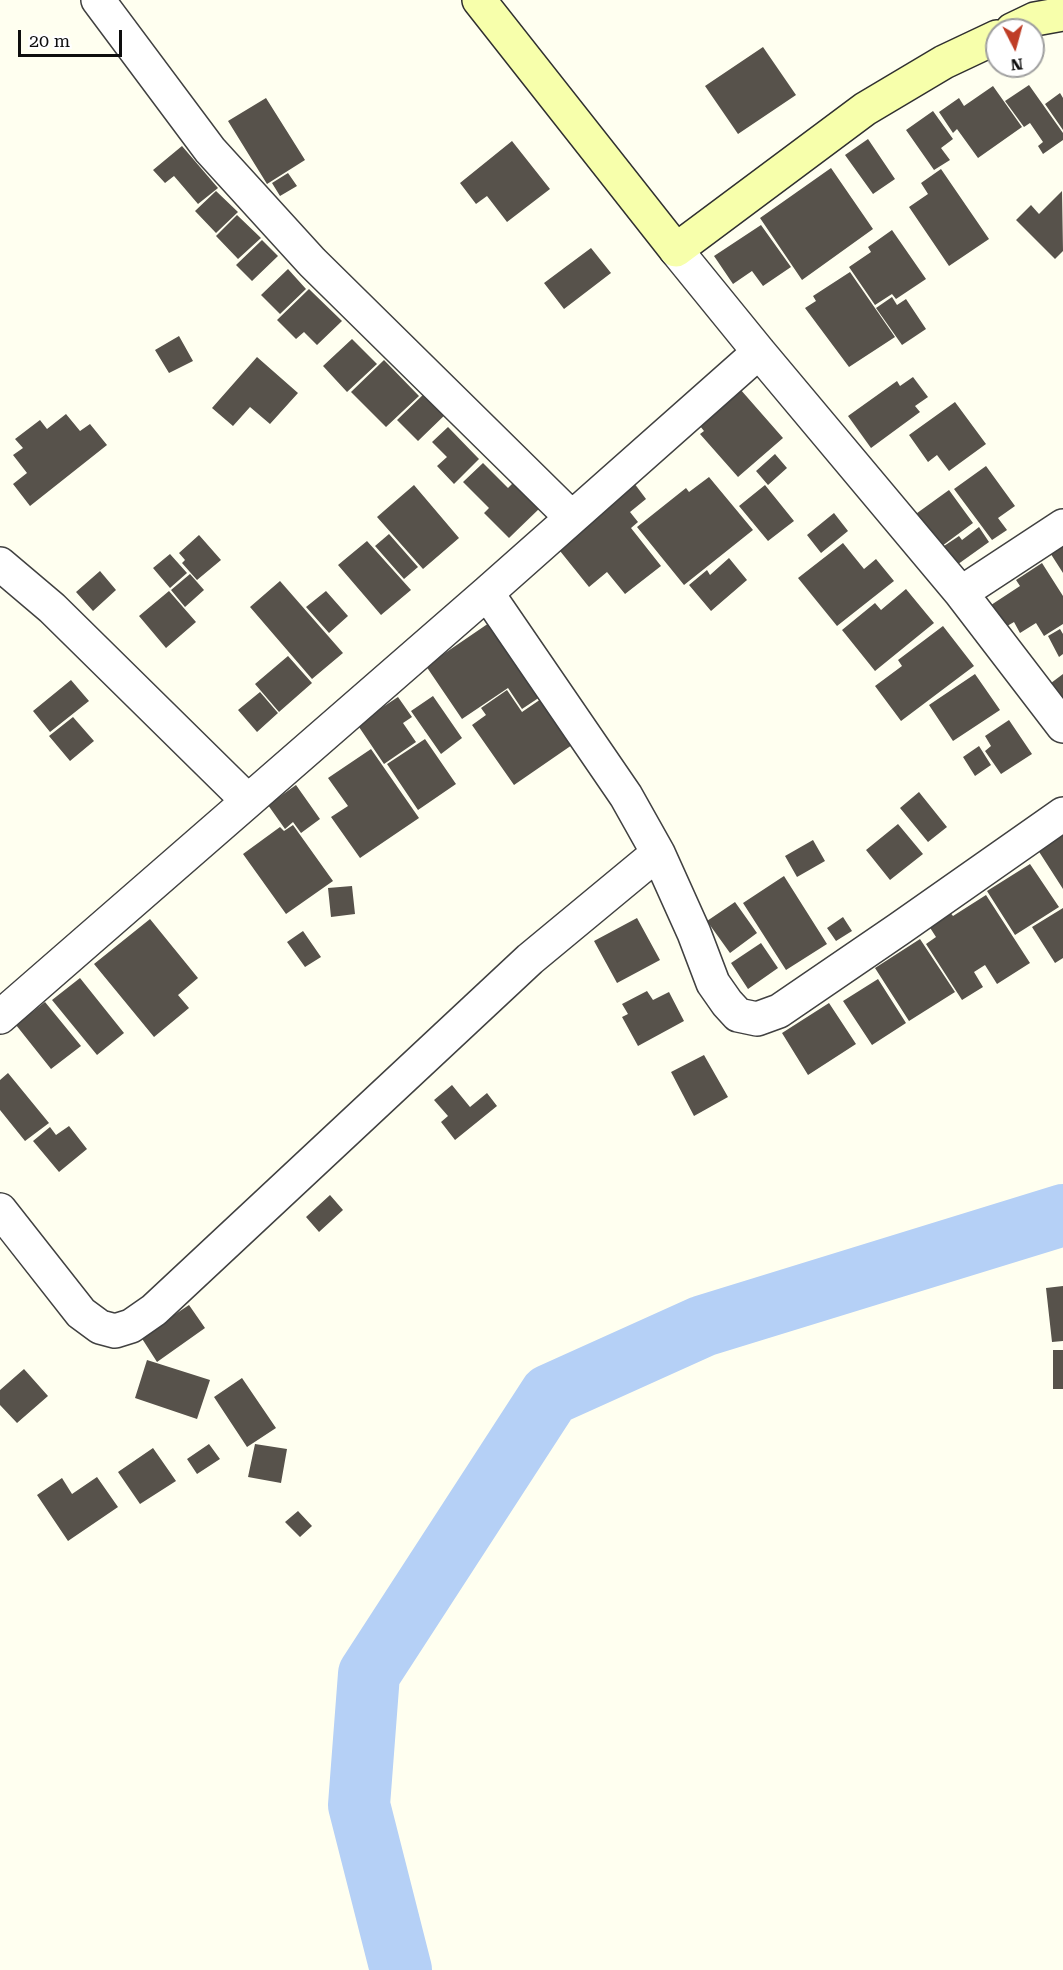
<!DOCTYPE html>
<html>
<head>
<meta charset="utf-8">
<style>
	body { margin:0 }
	#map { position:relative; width:1063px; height:1970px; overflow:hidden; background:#fffff0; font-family:"Roboto Serif",serif }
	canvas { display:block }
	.north { position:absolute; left:985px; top:18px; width:60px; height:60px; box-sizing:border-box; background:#fff; border:2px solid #9f9f9f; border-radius:50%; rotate:174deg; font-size:16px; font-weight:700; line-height:24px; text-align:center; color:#0e0e0e }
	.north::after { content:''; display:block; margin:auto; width:21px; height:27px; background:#bf3d26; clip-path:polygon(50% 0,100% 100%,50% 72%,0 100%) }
	.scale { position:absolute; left:18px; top:30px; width:104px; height:27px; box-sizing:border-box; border:3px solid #0e0e0e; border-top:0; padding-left:8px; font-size:18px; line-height:21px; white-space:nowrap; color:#0e0e0e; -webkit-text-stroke:4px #fff; paint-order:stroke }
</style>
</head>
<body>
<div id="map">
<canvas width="1063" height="1970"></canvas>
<div class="north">N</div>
<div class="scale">20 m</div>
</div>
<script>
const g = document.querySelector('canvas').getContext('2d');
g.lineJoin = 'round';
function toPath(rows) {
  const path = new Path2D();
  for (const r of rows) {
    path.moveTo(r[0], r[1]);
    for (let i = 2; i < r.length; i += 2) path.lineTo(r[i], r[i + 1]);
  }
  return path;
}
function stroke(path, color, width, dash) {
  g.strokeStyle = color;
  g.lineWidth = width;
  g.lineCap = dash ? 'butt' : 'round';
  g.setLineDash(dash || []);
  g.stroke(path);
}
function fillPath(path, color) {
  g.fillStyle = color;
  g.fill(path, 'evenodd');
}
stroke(toPath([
	[401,1970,359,1805,369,1674,550,1395,703,1326,1063,1215]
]), '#b5d0f6', 62);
fillPath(toPath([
	[763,47,796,95,738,134,705,86],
	[1029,85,1063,133,1063,140,1043,154,1038,146,1043,142,1030,123,1024,127,1005,101],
	[993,86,1022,127,978,158,957,129,953,133,939,112,959,98,964,106],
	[1060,93,1063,98,1063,130,1045,104],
	[266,98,305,160,267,184,228,121],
	[933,111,953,139,941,148,950,160,934,170,906,130],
	[868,139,895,179,873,194,845,155],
	[512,141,550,189,507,222,487,196,476,204,460,183],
	[182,146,218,188,198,204,174,176,165,183,153,170],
	[831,168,873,229,802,280,760,218],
	[941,169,989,239,949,266,909,207,928,194,921,183],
	[288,173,297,186,280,196,272,183],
	[216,191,238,212,216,233,195,211],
	[1062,191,1063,251,1055,259,1016,220,1031,205,1039,214],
	[237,215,261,238,238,259,216,236],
	[761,225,791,267,763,286,752,271,733,284,714,256],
	[892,230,926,279,896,299,892,294,875,305,849,267,871,252,868,247],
	[262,240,278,256,252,281,236,265],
	[591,248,611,273,564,309,544,283],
	[288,269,306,289,280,314,261,295],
	[850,272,895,337,849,367,805,308,816,301,813,296],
	[309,289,342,321,317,345,304,332,296,339,277,320],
	[892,297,897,305,906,299,926,329,902,345,876,308],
	[179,336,193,361,169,373,155,350],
	[352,339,377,364,347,392,323,366],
	[257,357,298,393,270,424,250,407,233,426,212,408],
	[384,360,419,396,386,427,351,392],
	[913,377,928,397,915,406,920,412,871,448,848,416,897,381,900,386],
	[733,381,783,438,738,477,700,434,704,431,692,416],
	[428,390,449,411,418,441,397,420],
	[955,402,986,444,949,471,937,455,928,462,909,435],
	[66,414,80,431,90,424,107,445,30,506,13,484,27,473,13,455,23,448,15,439,40,420,47,429],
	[448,427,479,459,454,484,437,466,447,457,432,442],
	[775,454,787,468,768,485,756,471],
	[483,463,508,488,516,480,542,506,509,538,484,513,489,508,463,482],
	[986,466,1015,506,998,518,1007,530,992,540,954,489],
	[709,477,753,530,684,585,637,527,686,488,689,492],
	[634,483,646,499,630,512,638,522,631,528,661,566,625,594,607,572,589,587,556,546],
	[414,485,459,538,423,569,377,517],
	[765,485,794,521,768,541,739,506],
	[949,490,973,523,938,549,913,516],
	[834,513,848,531,821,553,807,535],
	[979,527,989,542,954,567,950,554,944,546,959,536,962,540],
	[389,534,418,567,404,579,375,546],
	[199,535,221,560,197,580,182,563,185,560,179,553],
	[1063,538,1063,573,1047,548],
	[367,541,411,590,381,615,338,565],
	[843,543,864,569,876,559,894,581,837,626,798,578],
	[170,554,187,573,170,588,153,568],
	[729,558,747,580,711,611,689,585,707,570,710,575],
	[1042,563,1063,596,1063,624,1044,636,1036,623,1020,633,1014,622,1002,629,988,607,1020,586,1016,580],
	[100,571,116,590,93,611,76,592],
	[190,574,204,590,185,607,171,590],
	[280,581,343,653,312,679,250,607],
	[906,589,934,623,875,671,842,630,875,603,881,610],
	[169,591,196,622,166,648,139,616],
	[326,591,348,616,329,633,306,607],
	[489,623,540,697,522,709,508,688,462,719,426,666],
	[943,626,974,666,901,721,875,686,902,666,898,660],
	[1060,629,1063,634,1063,654,1059,657,1048,636],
	[288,656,312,683,279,712,255,684],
	[975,674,1000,710,953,741,929,705],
	[1063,674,1063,698,1058,701,1047,686],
	[71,680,89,701,50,732,33,711],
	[507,690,522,712,541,699,572,745,514,785,472,725,486,715,481,708],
	[260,692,278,713,257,732,238,710],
	[433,696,462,738,441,754,411,711],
	[398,697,412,717,403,723,416,742,384,764,357,724],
	[73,717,94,741,70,761,49,736],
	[1009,720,1032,754,1001,774,985,751,991,746,985,736],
	[425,739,456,784,418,810,387,764],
	[979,746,991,765,975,776,963,757],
	[371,749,419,818,360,858,331,817,348,806,328,778],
	[296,785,320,819,301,833,293,822,285,829,268,805],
	[919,792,947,827,928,842,900,808],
	[898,824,923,854,890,880,866,850],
	[293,825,333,881,286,914,243,854,280,827,284,831],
	[1063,829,1063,889,1036,847],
	[813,840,825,861,797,877,785,856],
	[1030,864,1059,907,1015,935,987,891],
	[784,876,827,944,786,970,743,903],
	[352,886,355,914,331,917,328,888],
	[986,895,1030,963,997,984,985,965,974,972,983,987,962,1000,926,944,936,937,927,923,948,910,953,916],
	[735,902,757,933,730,953,707,921],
	[1063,908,1063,958,1055,963,1032,927],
	[843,917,852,931,836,941,827,928],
	[637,918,660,960,617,983,594,941],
	[150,919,198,978,178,995,189,1008,154,1037,94,964],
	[303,931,321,957,305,967,287,942],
	[920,939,955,992,909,1021,875,968],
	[761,943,778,968,748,989,731,963],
	[80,978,124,1033,97,1055,52,1000],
	[878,979,906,1023,872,1045,843,1001],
	[647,991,653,1000,669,992,684,1021,638,1046,622,1017,628,1014,622,1004],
	[45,1002,81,1046,51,1069,16,1025],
	[829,1003,856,1044,808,1075,782,1033],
	[704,1055,728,1097,694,1116,671,1072],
	[8,1073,49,1123,25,1141,0,1110,0,1080],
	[452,1085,470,1107,487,1093,497,1106,455,1140,441,1122,448,1116,434,1100],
	[69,1126,87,1149,59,1172,33,1141,50,1127,56,1135],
	[330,1195,343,1210,319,1232,306,1217],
	[1063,1286,1063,1341,1052,1342,1046,1288],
	[189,1305,205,1328,157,1362,141,1337],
	[1053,1350,1063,1350,1063,1389,1053,1389],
	[147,1360,210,1380,197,1419,135,1398],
	[24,1369,48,1396,17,1423,0,1405,0,1390],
	[242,1378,276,1428,247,1447,214,1397],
	[209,1444,220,1459,197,1474,187,1459],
	[255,1444,287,1449,281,1483,248,1477],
	[153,1448,176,1481,140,1504,118,1472],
	[97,1477,118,1507,68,1541,37,1495,62,1478,72,1494],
	[298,1511,312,1526,300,1537,285,1522]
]), '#57524b');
const minor = toPath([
	[98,0,210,150,312,262,571,517],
	[676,250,759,352,961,593,1063,726],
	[0,564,52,608,248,801],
	[487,593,626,796,658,853,694,933,713,983,727,1003,738,1015,757,1019,779,1011,899,929,1063,814],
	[961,593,1063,526],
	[0,1017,487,593,759,352],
	[0,1210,81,1313,100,1327,115,1331,131,1326,154,1310,530,959,658,853]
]);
const secondary = toPath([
	[479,0,676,250,865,109,944,62,997,37],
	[1012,30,1035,19,1063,14]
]);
stroke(minor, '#414141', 36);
stroke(secondary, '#303030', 36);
stroke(minor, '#fff', 33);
stroke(secondary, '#f7ffab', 33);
</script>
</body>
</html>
